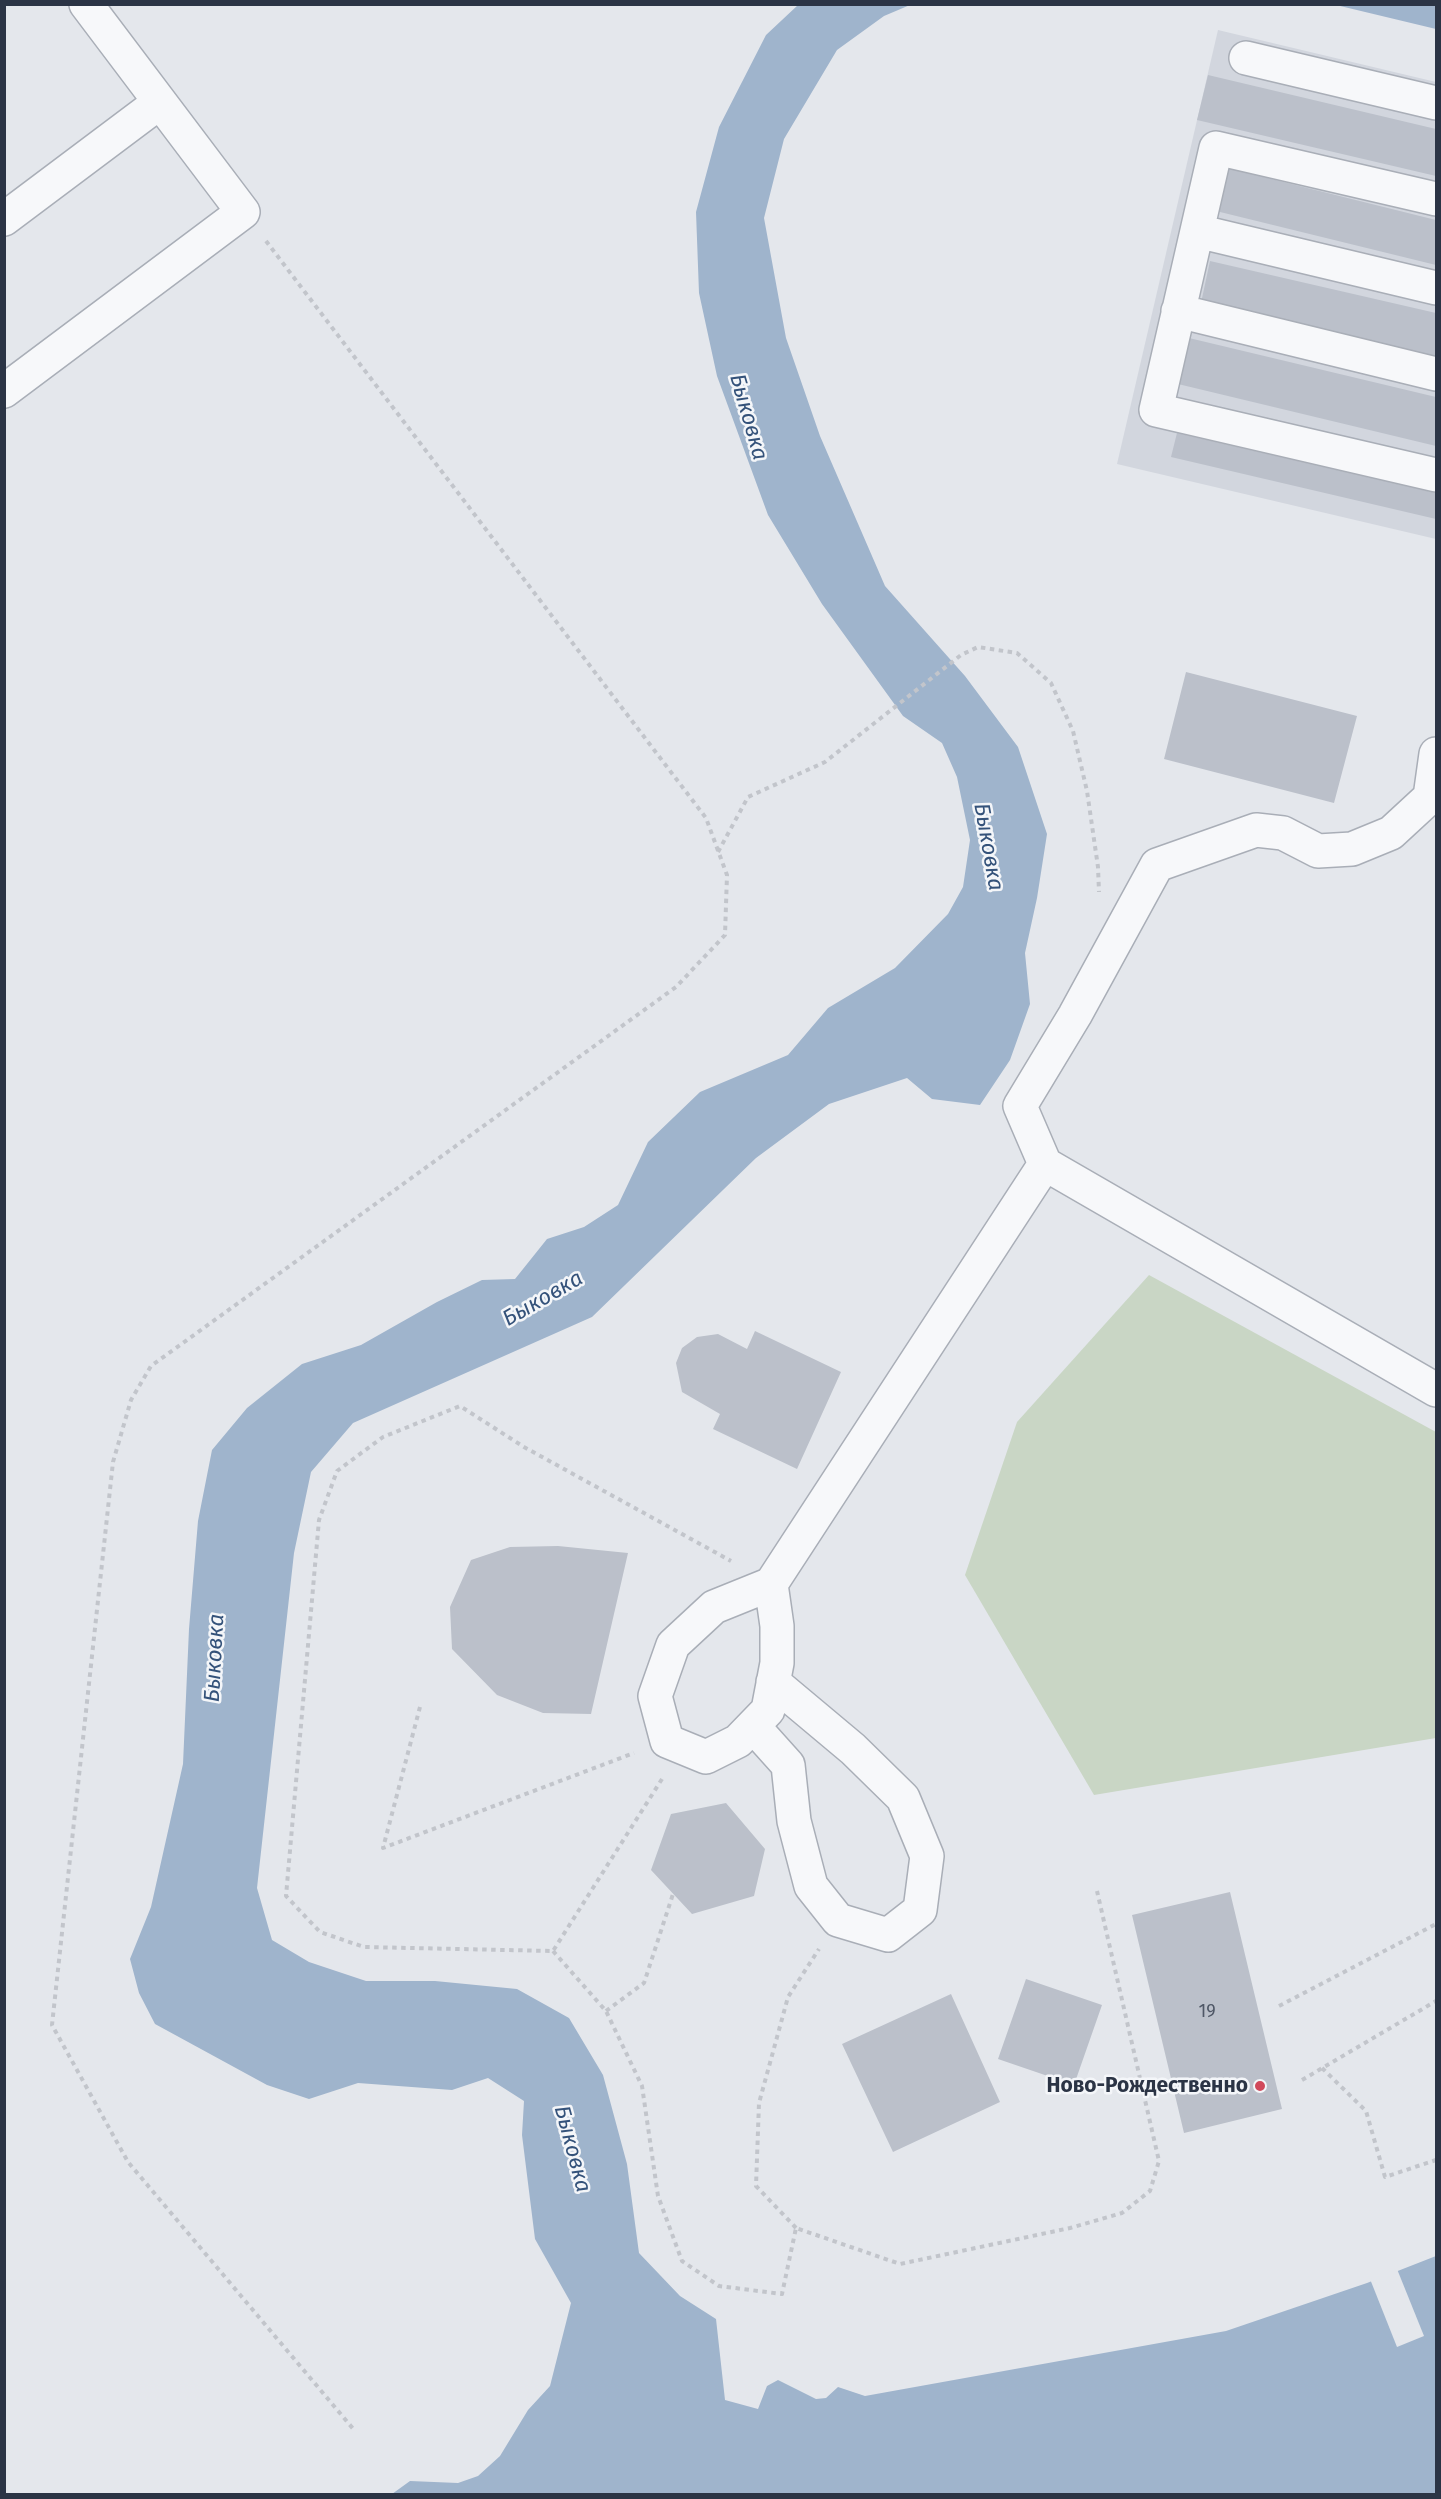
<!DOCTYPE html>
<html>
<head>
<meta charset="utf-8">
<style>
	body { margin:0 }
	#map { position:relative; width:1441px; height:2499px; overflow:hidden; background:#e4e7ec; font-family:"Fira Sans",sans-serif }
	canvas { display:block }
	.frame { position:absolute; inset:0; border:6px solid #2b3445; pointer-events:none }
</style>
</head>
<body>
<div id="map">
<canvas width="1441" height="2499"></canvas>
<div class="frame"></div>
</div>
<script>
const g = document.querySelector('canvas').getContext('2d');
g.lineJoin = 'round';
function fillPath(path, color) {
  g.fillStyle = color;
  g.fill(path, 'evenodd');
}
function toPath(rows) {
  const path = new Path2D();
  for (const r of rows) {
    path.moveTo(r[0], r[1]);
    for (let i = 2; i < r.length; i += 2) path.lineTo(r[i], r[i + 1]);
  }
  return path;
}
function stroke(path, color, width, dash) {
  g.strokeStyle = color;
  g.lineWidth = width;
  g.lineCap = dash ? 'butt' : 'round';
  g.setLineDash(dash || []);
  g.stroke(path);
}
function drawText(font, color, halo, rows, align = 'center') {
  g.font = font + ' "Fira Sans",sans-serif';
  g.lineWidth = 5;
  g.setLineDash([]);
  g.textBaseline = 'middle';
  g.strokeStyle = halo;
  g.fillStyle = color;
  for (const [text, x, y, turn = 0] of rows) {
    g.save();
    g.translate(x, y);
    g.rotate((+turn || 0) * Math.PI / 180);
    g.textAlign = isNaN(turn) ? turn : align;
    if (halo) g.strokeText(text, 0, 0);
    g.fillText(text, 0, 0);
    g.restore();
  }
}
fillPath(toPath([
	[1218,30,1436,82,1436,539,1117,464]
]), '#d2d6de');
fillPath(toPath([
	[1149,1275,1436,1432,1436,1738,1094,1795,965,1575,1017,1422]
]), '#c9d6c5');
fillPath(toPath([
	[798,5,910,5,884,16,837,50,784,139,764,218,786,338,820,436,885,586,965,676,1018,747,1047,834,1037,898,1025,953,1030,1004,1010,1060,980,1105,932,1099,907,1078,829,1104,756,1158,592,1317,353,1423,311,1472,294,1553,257,1888,272,1940,309,1962,366,1981,435,1981,517,1989,569,2018,603,2075,627,2164,639,2253,680,2296,716,2319,725,2400,758,2409,767,2386,778,2380,816,2399,826,2398,838,2387,865,2396,1226,2331,1367,2283,1436,2256,1436,2494,392,2494,410,2481,458,2483,478,2476,500,2456,528,2410,550,2386,571,2303,535,2239,522,2135,524,2101,488,2078,452,2090,358,2083,309,2099,267,2085,155,2024,139,1993,130,1959,151,1907,183,1764,189,1629,198,1521,212,1450,247,1408,302,1364,361,1345,437,1302,482,1280,515,1279,547,1239,584,1227,618,1205,648,1142,700,1092,788,1055,828,1008,895,968,948,914,963,887,970,840,957,777,942,743,903,716,822,604,768,515,717,376,699,293,696,212,719,127,766,35],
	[1336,5,1436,5,1436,29]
]), '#9fb4cc');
fillPath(toPath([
	[1397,2269,1424,2336,1397,2347,1370,2279]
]), '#e4e7ec');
fillPath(toPath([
	[1208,75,1436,129,1436,176,1197,120],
	[1227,168,1436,220,1436,265,1216,211],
	[1210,261,1436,313,1436,357,1201,303],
	[1189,338,1436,397,1436,446,1178,384],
	[1177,433,1436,493,1436,519,1171,457],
	[1186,672,1357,716,1334,803,1164,759],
	[755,1331,841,1372,797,1469,713,1429,720,1414,682,1392,676,1363,682,1348,697,1337,718,1334,747,1349],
	[558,1546,628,1553,591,1714,543,1713,497,1695,452,1649,450,1607,471,1560,510,1547],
	[726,1803,765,1849,754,1896,692,1914,651,1870,671,1814],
	[1230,1892,1282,2109,1184,2133,1132,1915],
	[1026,1979,1102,2005,1074,2085,998,2059],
	[951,1994,1000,2102,893,2152,842,2044]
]), '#bbc0ca');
const minor = toPath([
	[1246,58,1436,103],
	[1436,199,1216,148,1156,410,1436,475],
	[4,219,160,102],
	[1197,231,1436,288],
	[1178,311,1436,374],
	[4,391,243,212,86,4],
	[1045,1164,1020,1106,1075,1015,1157,865,1256,830,1283,833,1318,851,1352,849,1391,833,1430,797,1436,754],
	[771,1584,777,1626,777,1663,768,1710,738,1741,706,1757,667,1741,655,1696,673,1645,714,1607,771,1584,1045,1164,1436,1390],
	[753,1726,788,1765,794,1821,811,1886,838,1920,888,1935,920,1910,927,1856,903,1798,853,1749,773,1682]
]);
stroke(minor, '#a9aeb7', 36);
stroke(toPath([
	[266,241,706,818,727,875,725,935,676,987,151,1366,131,1400,113,1462,52,2025,128,2162,355,2431],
	[718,852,748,797,825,762,961,655,978,647,1017,653,1051,683,1073,731,1087,791,1098,867,1099,892],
	[420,1707,383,1848,634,1753],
	[662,1779,553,1951,364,1947,320,1932,286,1896,319,1520,337,1471,383,1437,460,1406,524,1447,731,1561],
	[553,1951,606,2011,642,2086,658,2196,682,2261,719,2286,782,2294,796,2228,900,2264,1070,2228,1122,2213,1150,2191,1159,2161,1097,1891],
	[1279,2006,1436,1924],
	[606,2011,644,1983,673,1894],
	[1322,2068,1366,2111,1385,2177,1436,2160],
	[1302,2080,1436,2001],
	[796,2228,756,2186,759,2103,788,1997,819,1949]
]), '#c2c5cb', 4, [4.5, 4.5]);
stroke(minor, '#f7f8fa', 33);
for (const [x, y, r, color] of [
	[1260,2086,6,"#d1495b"]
]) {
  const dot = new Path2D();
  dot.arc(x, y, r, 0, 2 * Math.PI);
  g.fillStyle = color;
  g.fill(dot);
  stroke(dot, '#f4f6f9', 2);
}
drawText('18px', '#4f5766', null, [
	["19",1207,2012]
]);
drawText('bold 21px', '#2b3445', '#f4f6f9', [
	["Ново-Рождественно",1248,2086]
], 'right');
drawText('italic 22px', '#34527a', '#f4f6f9', [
	["Быковка",748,417,74],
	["Быковка",988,847,80],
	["Быковка",543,1299,-30],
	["Быковка",215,1658,-87],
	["Быковка",572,2149,75]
]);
</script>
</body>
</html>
